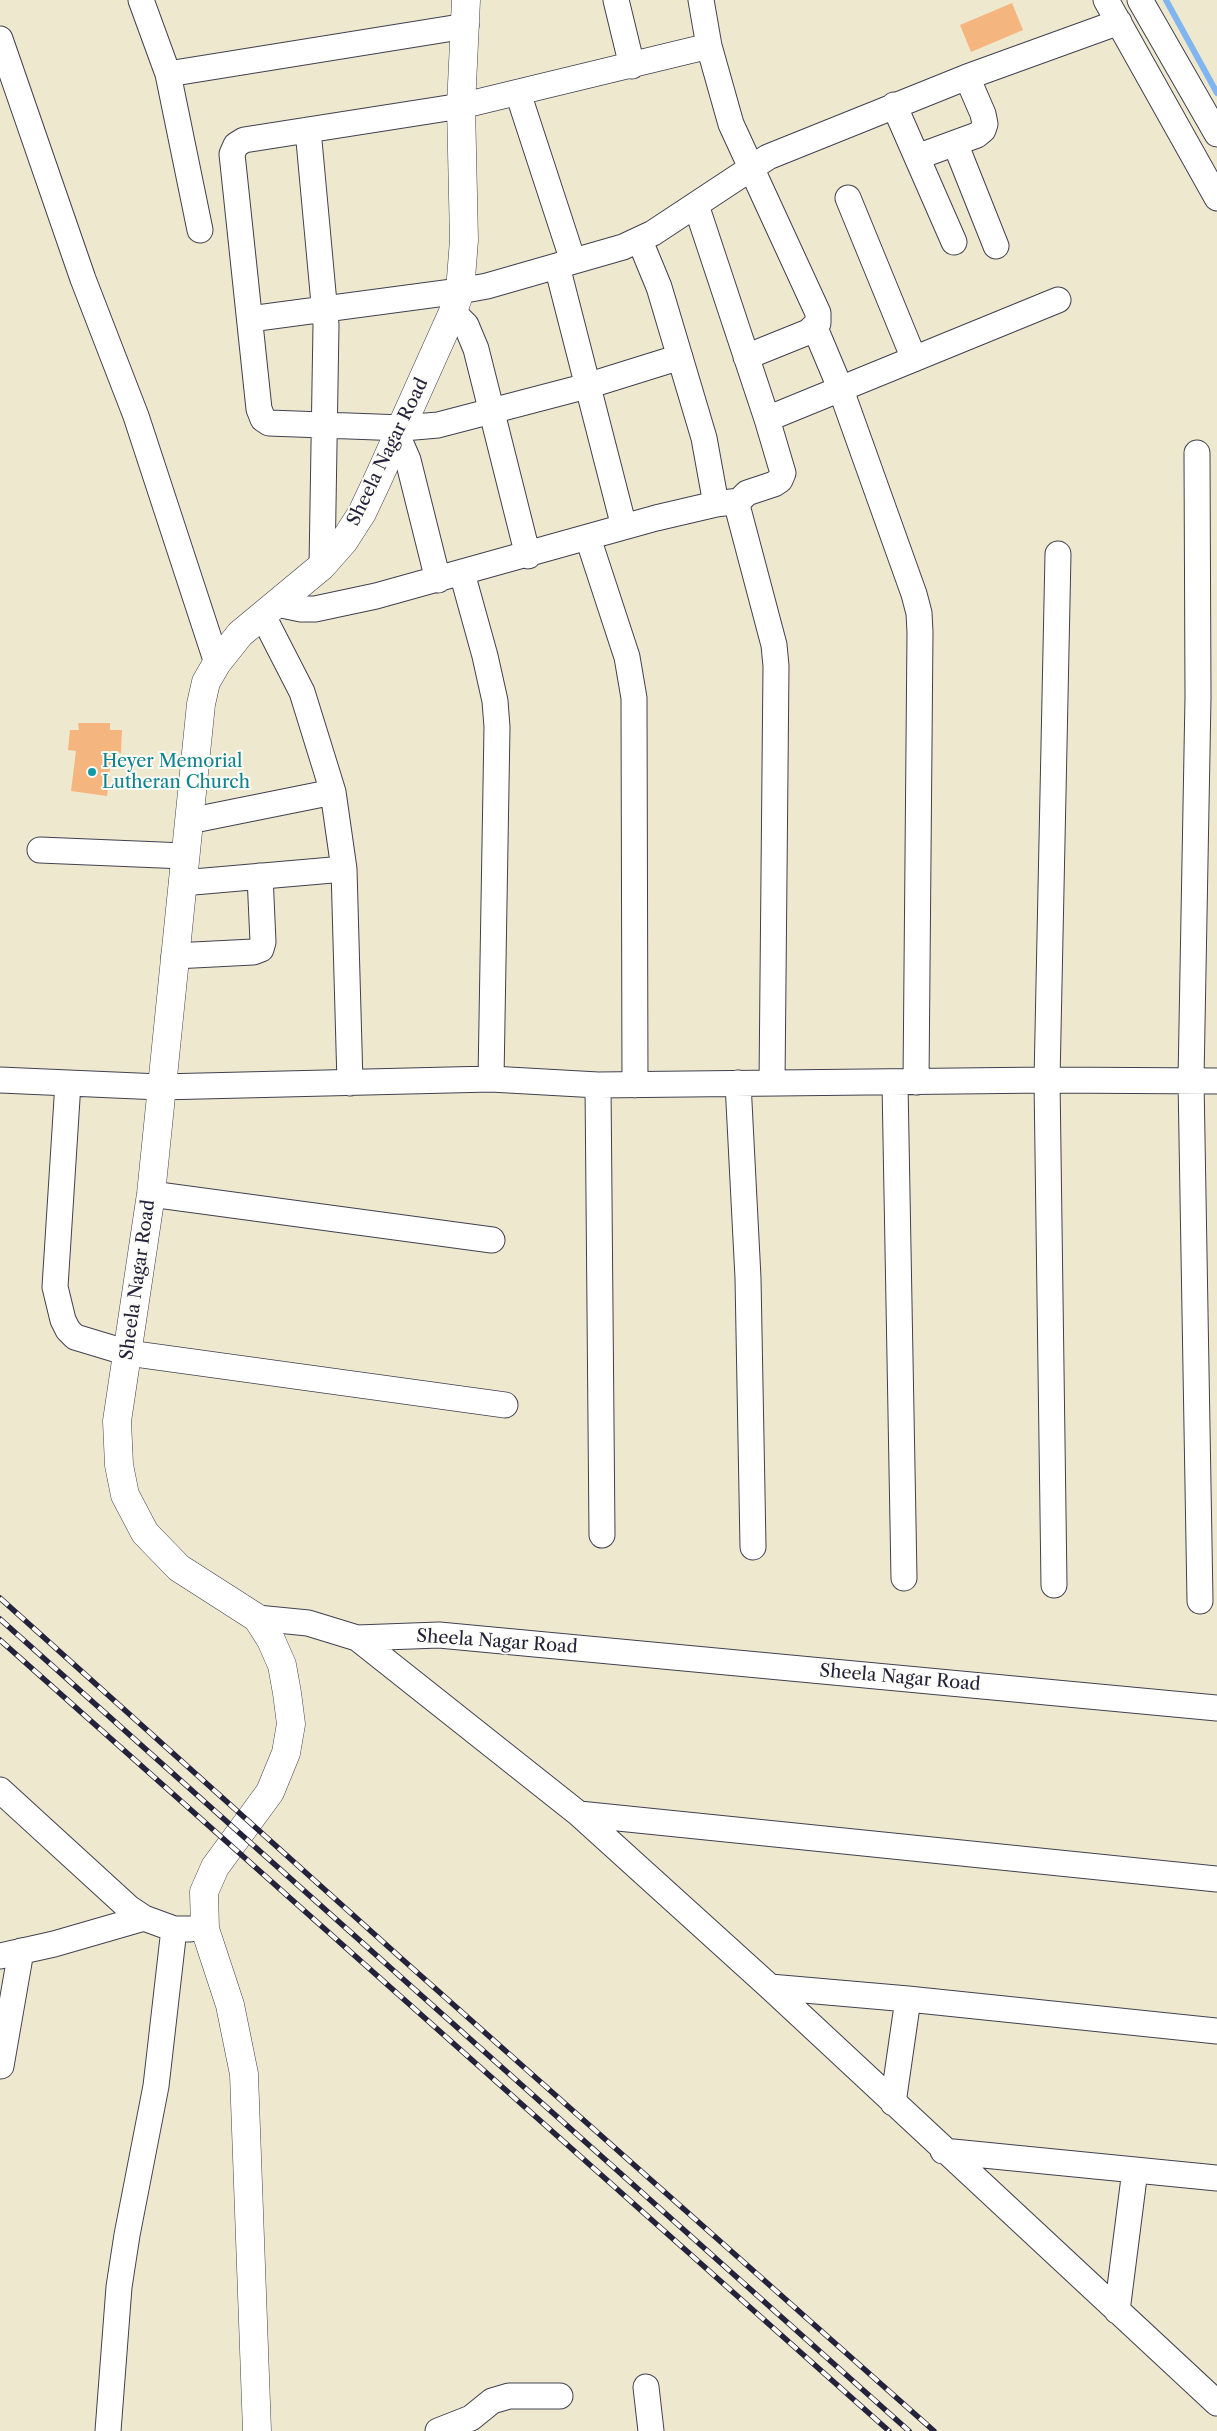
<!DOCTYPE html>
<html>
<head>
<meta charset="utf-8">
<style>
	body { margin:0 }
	canvas { display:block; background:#eee9ce }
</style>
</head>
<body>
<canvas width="1217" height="2431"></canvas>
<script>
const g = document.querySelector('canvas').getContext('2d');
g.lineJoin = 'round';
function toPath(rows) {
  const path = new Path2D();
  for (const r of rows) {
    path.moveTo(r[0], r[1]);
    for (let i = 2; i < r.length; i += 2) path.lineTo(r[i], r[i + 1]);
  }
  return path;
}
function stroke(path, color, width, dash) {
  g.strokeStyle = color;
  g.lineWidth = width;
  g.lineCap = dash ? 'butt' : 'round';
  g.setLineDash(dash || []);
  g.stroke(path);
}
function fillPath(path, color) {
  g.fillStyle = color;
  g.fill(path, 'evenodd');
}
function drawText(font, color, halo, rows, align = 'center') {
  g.font = font + ' "Libre Caslon Text",serif';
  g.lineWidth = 4;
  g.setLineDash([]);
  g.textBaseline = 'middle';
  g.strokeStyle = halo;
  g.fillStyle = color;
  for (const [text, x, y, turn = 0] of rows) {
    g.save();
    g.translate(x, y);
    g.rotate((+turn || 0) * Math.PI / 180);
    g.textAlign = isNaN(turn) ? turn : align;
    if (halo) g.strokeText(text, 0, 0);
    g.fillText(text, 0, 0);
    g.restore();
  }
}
stroke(toPath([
	[1166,0,1217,93]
]), '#81b5ef', 6);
fillPath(toPath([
	[1012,3,1023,30,971,52,960,25],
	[78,723,110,723,110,730,122,730,121,753,112,752,107,796,71,791,76,751,68,750,70,730,79,730]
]), '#f5b57e');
const minor = toPath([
	[141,0,168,74,200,230],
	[616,0,632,66],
	[701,0,709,46,731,124,818,313,818,323,808,332,746,357],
	[1106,0,1217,198],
	[1140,0,1217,134],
	[0,39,83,279,136,416,217,663],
	[168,74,466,26],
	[518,93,573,261],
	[894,105,954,242],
	[308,130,326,325,322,566],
	[955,143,996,246],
	[917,157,977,135,983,130,985,124,983,114,967,77],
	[848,198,914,359],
	[696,205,767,419],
	[640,241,659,287,704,438,716,504],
	[557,266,624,527],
	[453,312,466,325,476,349,528,556],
	[250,319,460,291,487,286,623,247,653,233,768,157,967,77,1119,22],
	[815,328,841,390,914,594,919,613,920,632,916,1082],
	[680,357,587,386,438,425,403,428,269,423,263,419,259,409,232,154,236,145,244,140,461,106,709,46],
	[398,437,408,460,438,580],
	[1197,453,1198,697,1191,1080,1200,1601],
	[588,538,627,657,634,698,635,1085],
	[462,573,485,656,495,701,497,727,491,1079],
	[277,604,301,609,315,609,376,596,656,518,716,504,739,501],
	[263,616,302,692,333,792,344,869,350,1083],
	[189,821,333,792],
	[40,850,185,856],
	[182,883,344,869],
	[174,956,253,952,261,949,263,942,260,876],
	[0,1080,160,1087,491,1079,598,1085,1047,1080,1217,1081],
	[68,1083,55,1287,63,1320,68,1330,75,1337,128,1353,505,1405],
	[738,1083,748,1278,753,1547],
	[772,1083,776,666,774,645,738,509,739,501,747,493,774,484,780,480,783,473,767,419,1058,300],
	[895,1083,904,1578],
	[598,1085,602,1535],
	[151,1194,492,1240],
	[1054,1585,1047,1080,1058,554],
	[257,1618,308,1623,357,1638,439,1635,1217,1708],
	[357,1638,579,1814,770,1987,1217,2403],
	[0,1790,129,1908,144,1918,174,1929,190,1929],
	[579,1814,1217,1879],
	[0,1956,54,1944,144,1918],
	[770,1987,908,1999,1217,2031],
	[1,2066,21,1951],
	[893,2103,908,1999],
	[943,2151,1217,2178],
	[1117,2311,1135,2170],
	[646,2387,651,2431],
	[108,2431,119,2287,127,2235,156,2086,174,1929],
	[438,2431,471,2418,492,2401,509,2396,560,2396]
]);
const major = toPath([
	[257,2431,244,2074,230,2005,205,1929,204,1892,215,1867,270,1792,286,1753,291,1724,287,1693,282,1665,271,1640,257,1618,179,1568,145,1533,125,1495,119,1465,117,1421,151,1194,201,704,206,682,217,663,240,634,322,566,344,541,362,513,378,479,453,312,460,291,464,240,461,106,466,0]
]);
stroke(minor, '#414051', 27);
stroke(major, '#414051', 29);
stroke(minor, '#fff', 25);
stroke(major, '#fff', 28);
const rail = toPath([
	[0,1598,402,1959,934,2431],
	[0,1619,909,2431],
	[0,1640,889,2431]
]);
stroke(rail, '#22223b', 5.5);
stroke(rail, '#fdfcf7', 4, [11]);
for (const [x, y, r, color] of [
	[92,772,5,"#0f9aa8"]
]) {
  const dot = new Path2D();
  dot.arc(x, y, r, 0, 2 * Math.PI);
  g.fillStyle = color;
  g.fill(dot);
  stroke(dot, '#fdfcf7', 2);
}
drawText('18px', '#22223b', '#fdfcf7', [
	["Sheela Nagar Road",388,452,-64],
	["Sheela Nagar Road",138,1280,-82],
	["Sheela Nagar Road",497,1642,4],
	["Sheela Nagar Road",900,1678,5]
]);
drawText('18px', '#0d838f', '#fdfcf7', [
	["Heyer Memorial",102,762],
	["Lutheran Church",102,783]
], 'left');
</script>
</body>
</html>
